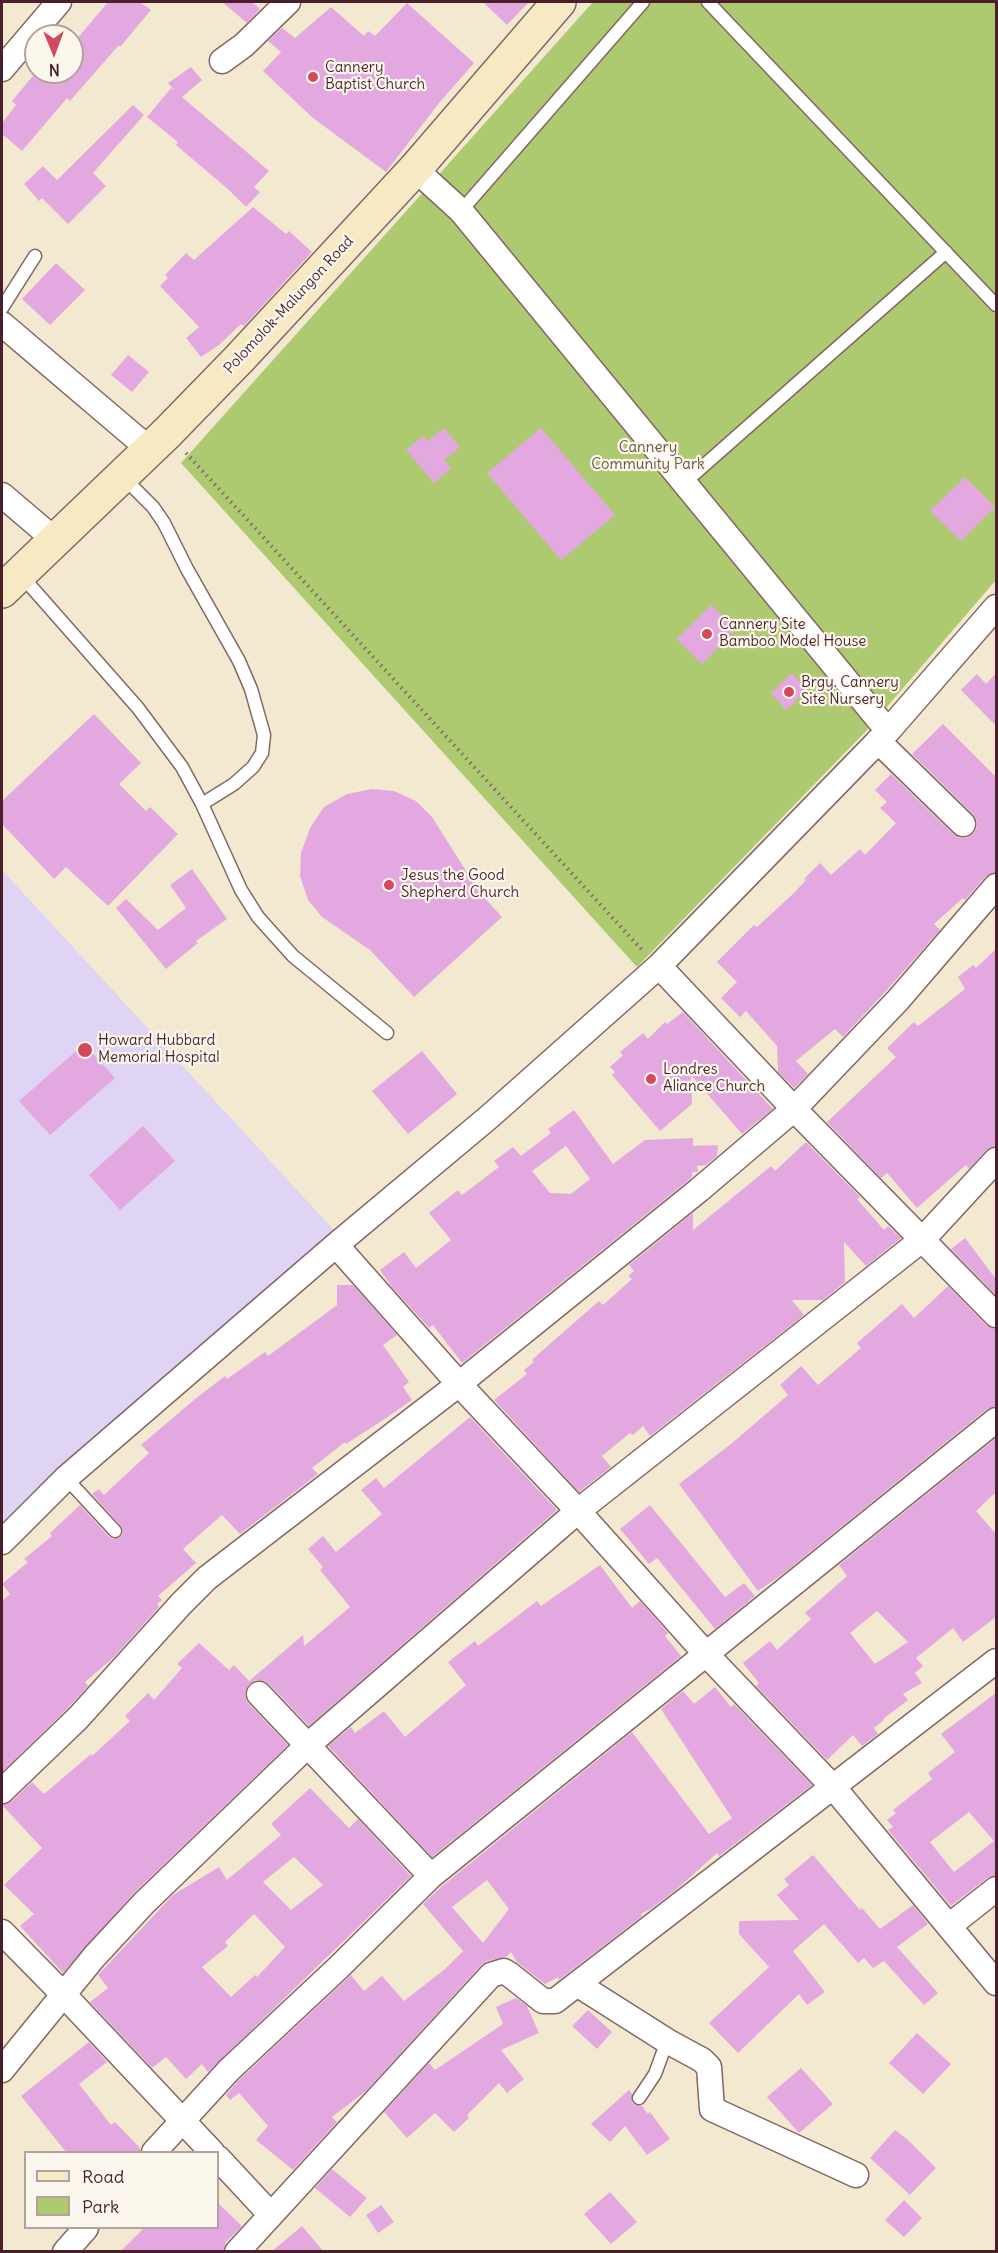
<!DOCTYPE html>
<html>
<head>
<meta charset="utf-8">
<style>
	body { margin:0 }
	#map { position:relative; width:998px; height:2253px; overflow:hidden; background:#f3e9d1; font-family:Delius,sans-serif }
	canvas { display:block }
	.frame { position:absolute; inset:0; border:3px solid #4a1f2b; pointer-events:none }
	.legend { position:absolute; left:24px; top:2151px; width:195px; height:78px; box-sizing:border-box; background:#fbf7ec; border:2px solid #b4a19f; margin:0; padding:8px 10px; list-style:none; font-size:18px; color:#4a1f2b }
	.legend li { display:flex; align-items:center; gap:12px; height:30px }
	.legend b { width:30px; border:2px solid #b4a19f }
	.north { position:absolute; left:24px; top:24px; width:60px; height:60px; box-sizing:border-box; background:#fbf7ec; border:2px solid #b4a19f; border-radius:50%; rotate:179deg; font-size:16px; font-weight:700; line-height:24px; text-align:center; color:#4a1f2b }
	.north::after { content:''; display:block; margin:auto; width:21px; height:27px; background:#d1495b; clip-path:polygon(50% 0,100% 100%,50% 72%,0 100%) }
</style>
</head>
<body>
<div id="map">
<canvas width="998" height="2253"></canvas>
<div class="frame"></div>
<ul class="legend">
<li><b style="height:8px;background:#f7e9c3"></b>Road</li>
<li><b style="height:16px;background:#adca71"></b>Park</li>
</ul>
<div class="north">N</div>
</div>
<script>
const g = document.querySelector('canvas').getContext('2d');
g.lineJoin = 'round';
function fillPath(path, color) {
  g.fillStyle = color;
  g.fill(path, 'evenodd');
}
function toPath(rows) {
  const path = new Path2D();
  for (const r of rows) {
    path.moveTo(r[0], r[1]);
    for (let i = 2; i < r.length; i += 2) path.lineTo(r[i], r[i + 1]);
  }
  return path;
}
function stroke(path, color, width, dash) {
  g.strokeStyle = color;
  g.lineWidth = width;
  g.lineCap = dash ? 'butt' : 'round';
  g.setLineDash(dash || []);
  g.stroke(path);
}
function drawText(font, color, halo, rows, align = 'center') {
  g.font = font + ' Delius,sans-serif';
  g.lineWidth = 4.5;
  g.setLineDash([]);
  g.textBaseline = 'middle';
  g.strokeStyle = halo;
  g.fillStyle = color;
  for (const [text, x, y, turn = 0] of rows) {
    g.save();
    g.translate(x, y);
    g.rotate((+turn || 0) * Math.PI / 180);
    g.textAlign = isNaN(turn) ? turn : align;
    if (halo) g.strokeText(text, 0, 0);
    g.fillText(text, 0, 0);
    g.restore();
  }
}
fillPath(toPath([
	[2,870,334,1230,59,1470,2,1525]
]), '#e0d4f4');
fillPath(toPath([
	[593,2,996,2,996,580,867,730,637,967,181,463]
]), '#adca71');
fillPath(toPath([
	[108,2,140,2,151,10,120,47,119,45,70,101,67,98,22,151,2,134,2,123,16,105,12,101,36,72,72,72,72,36,76,40],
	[222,2,252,2,260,9,247,23],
	[483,2,529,2,507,25],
	[407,3,474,63,439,103,386,172,313,118,263,71,281,52,268,41,282,28,295,38,331,7,364,36,368,31,375,36],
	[191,67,202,80,182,97,269,171,254,187,260,192,246,207,229,190,176,145,178,142,147,117,171,88,175,91,168,83],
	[133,105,144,115,93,173,106,186,68,224,42,198,39,201,24,184,43,166,57,180],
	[253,207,286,234,289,231,312,252,244,326,241,324,219,345,201,357,186,338,199,327,160,286,168,278,165,275,186,253,194,260],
	[56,263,85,290,50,325,22,299],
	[128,355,149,372,132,392,111,375],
	[444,428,460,447,444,460,451,468,434,483,406,450,423,436,428,441],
	[541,428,615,515,561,560,487,473],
	[965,477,995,507,961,541,930,511],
	[711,605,736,629,702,664,677,639],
	[792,673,807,690,786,710,771,693],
	[996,673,996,726,961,690,977,674,986,684],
	[94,714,141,763,119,784,146,811,150,807,178,834,108,906,66,867,54,879,2,824,2,801],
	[943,724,996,777,996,872,986,876,965,900,963,898,934,924,940,930,887,990,843,1037,835,1029,796,1061,808,1074,794,1088,778,1072,777,1046,746,1011,740,1017,721,998,737,982,717,962,754,925,757,927,794,893,806,880,804,879,820,863,831,875,860,849,865,855,896,823,880,808,887,802,875,790,891,774,953,834,959,838,966,838,974,833,977,827,977,821,973,814,912,754],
	[372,789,394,791,416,801,432,817,480,893,502,917,414,997,370,950,322,917,308,900,300,876,301,853,310,828,324,807,347,794],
	[192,869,227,919,196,941,198,943,166,969,116,908,126,899,158,930,186,908,170,885],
	[996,949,996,1146,986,1150,969,1169,966,1165,917,1208,887,1173,881,1178,827,1122,896,1057,887,1048,914,1022,918,1026,965,989,958,977,973,965,976,968],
	[683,1012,773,1109,742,1134,691,1075,692,1104,660,1131,612,1075,615,1072,610,1067,623,1055,620,1052,643,1033,648,1039,665,1022,667,1024],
	[84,1044,115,1078,50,1135,19,1101],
	[422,1051,457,1094,408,1134,372,1091],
	[574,1110,613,1164,645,1140,693,1138,693,1146,718,1145,717,1156,706,1165,697,1166,698,1172,692,1172,692,1177,690,1179,462,1363,433,1325,429,1328,392,1287,380,1270,404,1252,416,1268,451,1240,429,1213,458,1190,462,1195,499,1167,494,1161,513,1147,521,1156,551,1133,548,1129],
	[566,1146,590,1179,571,1194,550,1193,532,1171],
	[143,1126,175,1161,120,1210,89,1175],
	[806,1142,860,1197,857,1199,884,1230,888,1226,901,1238,866,1266,844,1242,845,1282,823,1300,792,1300,804,1315,650,1436,643,1426,633,1435,630,1433,602,1456,611,1467,579,1492,494,1400,527,1374,524,1370,534,1362,532,1360,544,1349,599,1301,603,1305,632,1279,628,1276,634,1271,629,1265,693,1213,693,1230,771,1166,775,1171],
	[965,1238,996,1279,996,1295,951,1249],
	[337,1285,353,1285,397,1335,383,1345,409,1382,403,1387,412,1400,383,1420,346,1444,345,1442,312,1468,318,1474,240,1534,222,1515,183,1549,196,1563,158,1596,162,1600,157,1604,159,1607,113,1658,85,1682,88,1686,68,1708,2,1772,2,1601,10,1594,2,1584,28,1562,24,1559,52,1536,50,1533,80,1505,109,1537,113,1539,120,1537,123,1533,121,1526,92,1494,99,1489,104,1495,149,1453,141,1445,195,1399,225,1376,227,1379,265,1352,268,1356,337,1305],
	[948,1286,986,1325,996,1329,996,1406,987,1409,784,1573,758,1591,679,1484,731,1444,788,1395,780,1385,801,1366,818,1385,861,1348,857,1343,902,1304,914,1318],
	[470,1417,557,1510,309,1726,269,1684,264,1681,256,1680,249,1684,246,1689,245,1697,248,1703,288,1745,134,1893,63,1973,20,1926,34,1914,4,1885,42,1848,2,1805,12,1801,32,1782,44,1794,91,1754,92,1756,130,1721,125,1716,148,1693,154,1700,182,1668,177,1664,199,1643,229,1670,234,1665,249,1681,303,1635,304,1646,350,1607,320,1570,323,1567,308,1549,323,1536,336,1552,382,1514,361,1490,376,1478,384,1488],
	[996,1438,996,1492,976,1511,996,1534,996,1617,963,1642,953,1628,916,1658,923,1666,915,1673,922,1683,903,1694,908,1700,883,1719,884,1720,874,1728,878,1734,862,1746,853,1735,827,1760,756,1686,759,1683,743,1663,770,1641,777,1650,811,1619,805,1613,847,1576,839,1565],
	[877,1611,908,1642,875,1664,850,1633],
	[650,1505,725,1597,744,1583,755,1596,715,1629,657,1558,649,1564,620,1529],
	[600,1565,632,1608,640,1601,668,1633,665,1636,681,1656,432,1857,328,1746,351,1727,355,1733,384,1711,405,1737,466,1685,448,1662,475,1641,478,1646,537,1601,541,1606],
	[715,1687,731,1707,734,1704,812,1785,719,1856,717,1853,677,1889,652,1908,641,1914,642,1916,559,1980,558,1977,545,1984,517,1962,511,1952,506,1957,487,1961,481,1965,366,2091,332,2117,337,2122,293,2170,256,2140,268,2126,239,2093,230,2100,226,2095,239,2080,351,1975,364,1991,382,1976,404,2001,445,1969,463,1951,423,1904,441,1887,632,1732,709,1834,732,1818,661,1709,683,1691,694,1704],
	[487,1880,509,1909,483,1943,452,1907],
	[996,1693,996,1875,987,1878,951,1906,888,1830,893,1827,887,1820,896,1813,893,1810,932,1779,928,1773,955,1752,941,1734],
	[969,1812,994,1841,954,1872,930,1842],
	[310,1788,349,1828,358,1819,411,1876,208,2072,202,2064,186,2079,166,2057,152,2068,90,2002,108,1988,98,1975,173,1895,219,1867,227,1880,281,1835,271,1824],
	[294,1857,323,1885,291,1910,263,1882],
	[254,1914,285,1947,257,1977,255,1975,231,1997,202,1967,228,1946,225,1942],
	[813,1855,860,1910,862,1908,880,1929,913,1905,928,1924,897,1947,938,1993,924,2005,884,1961,873,1968,864,1958,858,1963,824,1924,793,1951,825,1992,807,2005,799,1994,738,2053,709,2023,769,1967,739,1934,739,1921,799,1920,777,1895,789,1885,784,1879],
	[516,1998,527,2006,539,2033,501,2050,524,2079,507,2093,499,2083,467,2115,469,2118,454,2132,435,2113,407,2138,384,2112,429,2063,435,2070,503,2024,496,2007],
	[588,2010,612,2032,597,2049,572,2026],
	[917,2033,951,2064,923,2094,889,2063],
	[89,2042,107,2062,79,2084,111,2125,115,2122,140,2148,140,2152,66,2152,21,2096],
	[801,2068,833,2104,799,2133,767,2097],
	[629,2090,632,2094,632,2102,635,2105,642,2106,648,2114,650,2112,670,2139,647,2155,625,2126,610,2142,591,2124],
	[895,2130,907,2139,936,2168,910,2195,870,2158],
	[332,2169,367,2198,350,2217,315,2188],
	[610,2192,637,2222,611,2244,584,2214],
	[904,2200,922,2218,904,2237,885,2220],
	[218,2203,242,2226,226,2242,223,2252,120,2252,144,2228,218,2228],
	[381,2205,394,2222,378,2233,366,2215],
	[302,2226,324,2252,271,2252]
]), '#e4a8e1');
const service = toPath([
	[708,2,996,305],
	[461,211,643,2],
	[2,308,35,256],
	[123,477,153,507,164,523,187,569,239,661,251,689,264,735,262,753,253,767,234,784,202,804],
	[684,483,946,252],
	[20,574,138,708,182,767,202,804,241,890,258,917,293,956,387,1033],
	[66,1478,115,1531],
	[639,2098,655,2074,667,2041]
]);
const minor = toPath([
	[222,61,244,45,288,2],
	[2,69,59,2],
	[415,169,461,211,888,731],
	[2,324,149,449],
	[2,495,55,540],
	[878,741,963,824],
	[659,966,794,1109,996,1315],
	[336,1245,459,1384,578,1511,706,1654,834,1788,996,1983],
	[2,1542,66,1478,336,1245,489,1117,659,966,888,731,996,607],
	[259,1694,431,1876],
	[2,1791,78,1718,181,1604,207,1578,459,1384,699,1190,794,1109,898,1000,996,886],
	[949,1926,996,1889],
	[2,1932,63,1994,212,2152],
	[577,1984,667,2041,702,2060,709,2067,712,2109,856,2175],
	[2,2070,94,1957,144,1903,307,1746,578,1511,923,1239,996,1160],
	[154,2152,229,2070,338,1968,431,1876,996,1420],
	[218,2158,271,2215],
	[65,2252,86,2228],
	[237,2252,491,1975,504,1971,509,1974,543,2001,555,2001,996,1661]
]);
const secondary = toPath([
	[2,591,167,433,240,358,415,169,559,2]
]);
stroke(service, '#856665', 15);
stroke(minor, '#856665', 27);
stroke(secondary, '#856665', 36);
stroke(toPath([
	[186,453,643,951]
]), '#856665', 4, [1.5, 4.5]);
stroke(service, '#fff', 12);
stroke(minor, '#fff', 24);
stroke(secondary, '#f7e9c3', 33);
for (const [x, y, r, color] of [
	[313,77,6,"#d1495b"],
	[707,634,6,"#d1495b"],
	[789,692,6,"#d1495b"],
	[389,885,6,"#d1495b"],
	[85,1050,8,"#d1495b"],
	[651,1079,6,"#d1495b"]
]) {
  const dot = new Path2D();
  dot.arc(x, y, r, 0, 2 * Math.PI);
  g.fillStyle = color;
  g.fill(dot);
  stroke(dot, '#fbf7ec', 2);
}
drawText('15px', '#4a1f2b', '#fbf7ec', [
	["Cannery",325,68],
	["Baptist Church",325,85],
	["Cannery Site",719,625],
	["Bamboo Model House",719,642],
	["Brgy. Cannery",801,683],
	["Site Nursery",801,700],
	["Jesus the Good",401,876],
	["Shepherd Church",401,893],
	["Howard Hubbard",98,1041],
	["Memorial Hospital",98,1058],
	["Londres",663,1070],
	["Aliance Church",663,1087]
], 'left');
drawText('15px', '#4a1f2b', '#fbf7ec', [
	["Polomolok-Malungon Road",289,305,-47]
]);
drawText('15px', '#685240', '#fbf7ec', [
	["Cannery",648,448],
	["Community Park",648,465]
]);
</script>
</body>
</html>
